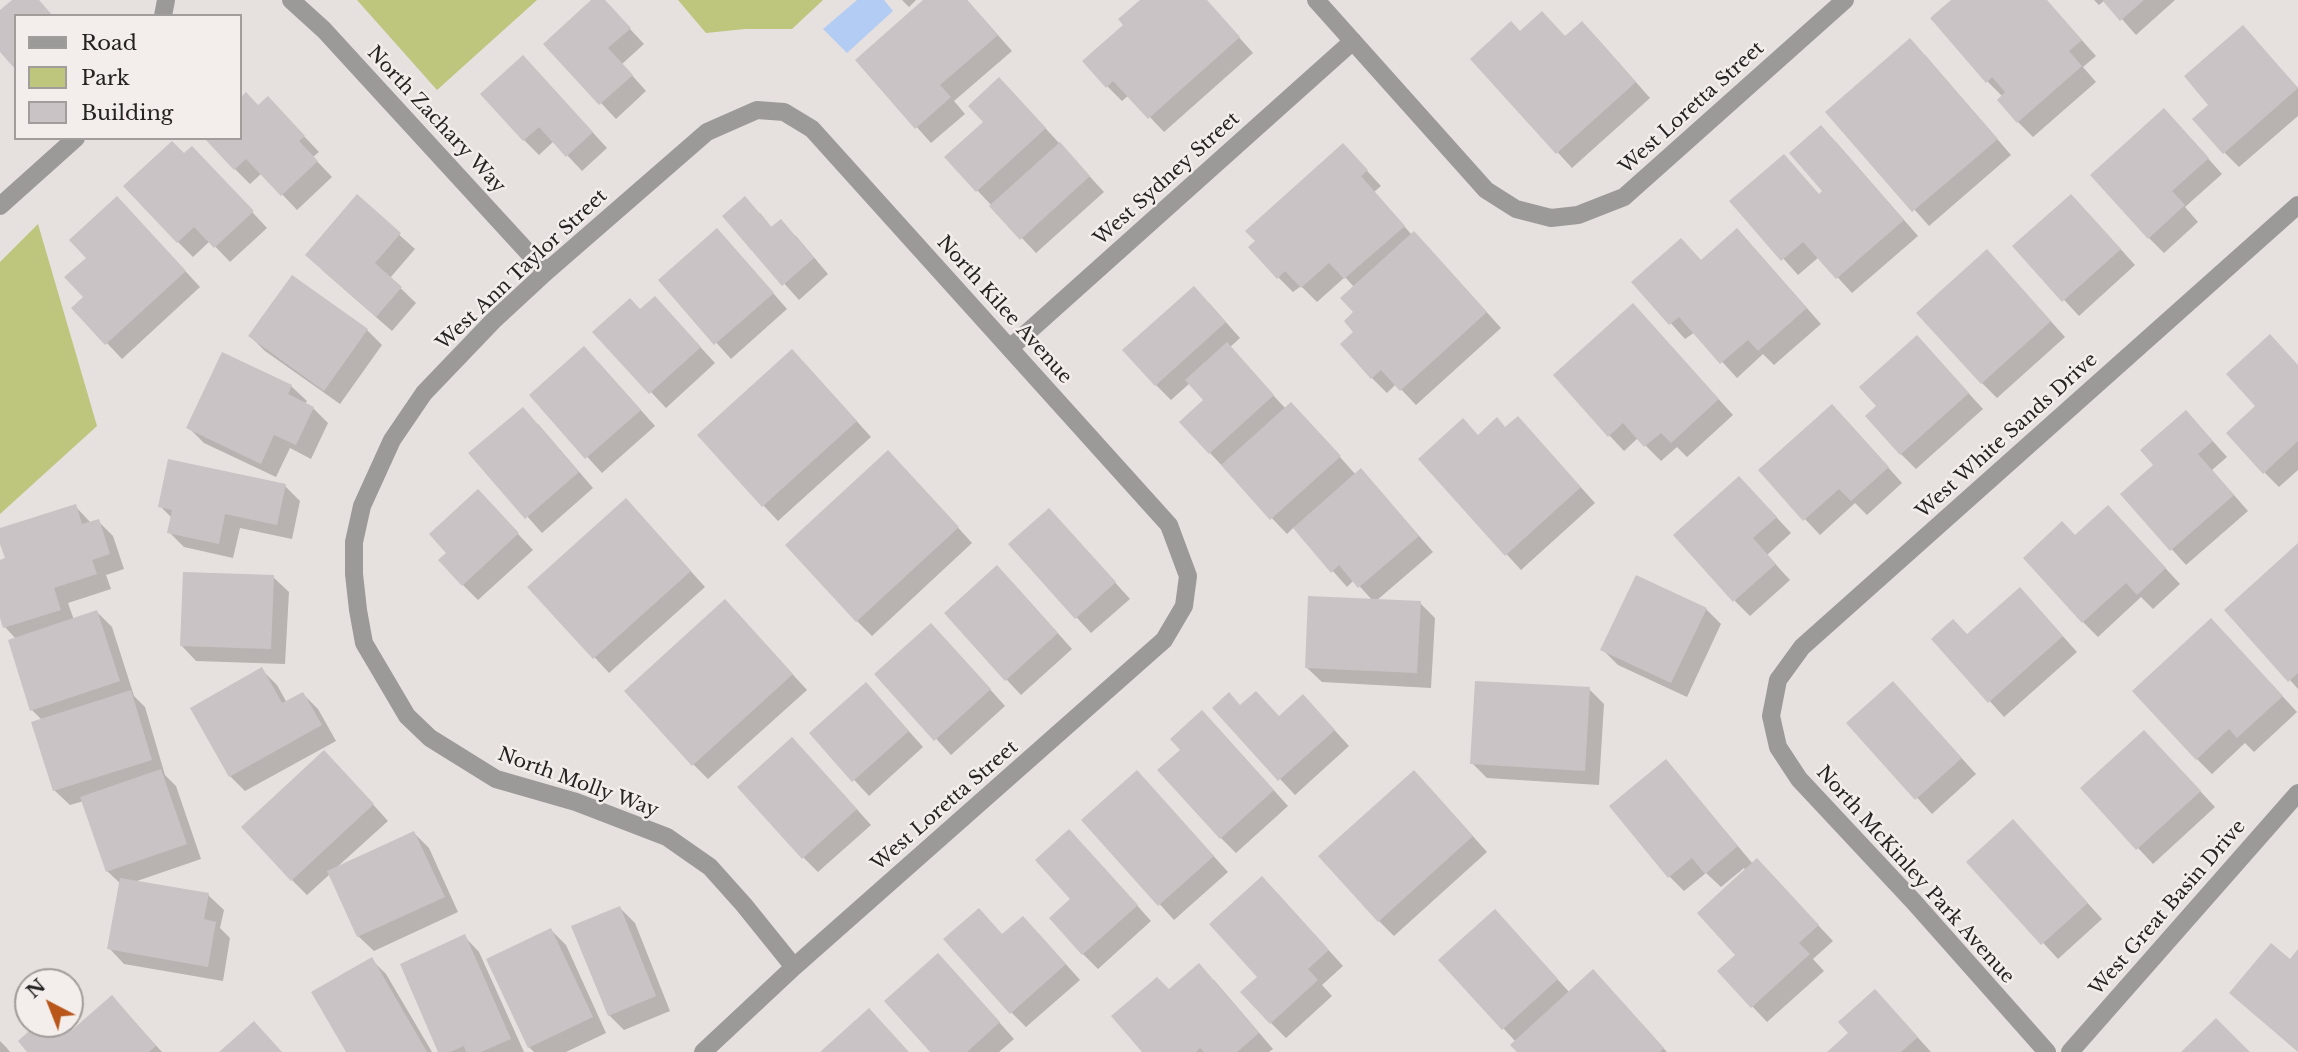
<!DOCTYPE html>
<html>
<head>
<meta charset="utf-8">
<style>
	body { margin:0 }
	#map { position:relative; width:2298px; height:1052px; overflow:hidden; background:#e6e0de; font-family:"Libre Baskerville",serif }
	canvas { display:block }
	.legend { position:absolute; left:14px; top:14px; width:228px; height:126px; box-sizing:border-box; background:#f3eeeb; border:2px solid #a19d9b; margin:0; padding:9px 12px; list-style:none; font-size:21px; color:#252322 }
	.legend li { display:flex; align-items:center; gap:14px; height:35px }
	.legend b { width:35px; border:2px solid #a19d9b }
	.north { position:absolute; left:14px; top:968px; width:70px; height:70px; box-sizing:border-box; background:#f3eeeb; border:2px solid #a19d9b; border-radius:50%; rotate:318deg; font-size:19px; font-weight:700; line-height:28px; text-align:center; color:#252322 }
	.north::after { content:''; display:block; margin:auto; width:24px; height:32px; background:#b9571b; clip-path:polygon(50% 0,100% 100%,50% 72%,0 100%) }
</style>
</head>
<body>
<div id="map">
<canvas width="2298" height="1052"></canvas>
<ul class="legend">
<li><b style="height:9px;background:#9c9a99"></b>Road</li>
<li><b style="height:19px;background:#bec57d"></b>Park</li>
<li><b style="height:19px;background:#c9c3c6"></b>Building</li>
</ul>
<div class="north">N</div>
</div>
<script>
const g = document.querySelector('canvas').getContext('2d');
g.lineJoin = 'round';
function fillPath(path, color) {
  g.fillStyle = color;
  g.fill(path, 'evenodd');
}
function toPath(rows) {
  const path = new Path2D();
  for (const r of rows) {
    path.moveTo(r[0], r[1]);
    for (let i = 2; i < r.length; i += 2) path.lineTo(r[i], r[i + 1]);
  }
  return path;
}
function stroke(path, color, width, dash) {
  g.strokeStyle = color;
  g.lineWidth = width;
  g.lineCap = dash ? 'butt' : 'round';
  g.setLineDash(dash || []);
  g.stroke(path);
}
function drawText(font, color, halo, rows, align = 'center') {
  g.font = font + ' "Libre Baskerville",serif';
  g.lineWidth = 5;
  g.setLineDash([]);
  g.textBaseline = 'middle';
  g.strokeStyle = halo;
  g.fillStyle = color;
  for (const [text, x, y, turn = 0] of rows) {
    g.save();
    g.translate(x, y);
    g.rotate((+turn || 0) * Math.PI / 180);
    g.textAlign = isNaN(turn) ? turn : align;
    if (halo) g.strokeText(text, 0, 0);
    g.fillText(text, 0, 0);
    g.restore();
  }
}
fillPath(toPath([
	[357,0,537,0,437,90],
	[678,0,823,0,792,29,745,29,706,33],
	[38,224,97,426,0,514,0,262]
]), '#bec57d');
fillPath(toPath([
	[857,0,884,0,893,11,847,53,823,29]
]), '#b2ccf4');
fillPath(toPath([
	[594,0,603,0,644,44,622,64,646,91,616,119,546,44],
	[902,0,916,0,909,7],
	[925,0,967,0,1012,51,954,101,965,114,931,143,857,60],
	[1142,0,1206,0,1253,53,1164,132,1129,95,1122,101,1107,86,1126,25],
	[1953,0,2046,0,2096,56,2083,67,2096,82,2033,137,2018,122,2003,97,1987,81],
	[2094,0,2175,0,2136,35,2105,0,2099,5],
	[2243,27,2298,88,2298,116,2239,167,2224,152,2211,105],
	[1521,33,1597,38,1650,98,1572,168,1472,59],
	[1925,55,2011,155,1929,226,1828,112],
	[538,73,607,148,582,171,554,141,539,155,524,140],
	[246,94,259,107,283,114,319,152,313,157,332,177,297,210,262,173,250,184,235,169,240,138,240,100],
	[1014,94,1104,192,1036,253,947,158],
	[2179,126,2222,174,2185,207,2198,222,2164,253,2149,238],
	[1836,142,1918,236,1852,293,1819,257,1798,275,1732,201,1820,195,1824,191],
	[184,155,207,163,267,228,230,262,210,241,193,257,178,242],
	[1358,161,1381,186,1374,192,1412,235,1429,248,1501,328,1416,405,1396,384,1387,393,1372,378,1356,332,1354,287,1345,277,1317,302,1301,286,1293,292,1278,277],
	[357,197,415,249,390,278,416,303,392,331,322,270],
	[2086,211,2135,265,2079,316,2015,247],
	[132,213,200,287,122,359,74,308,86,297],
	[760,213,772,228,796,236,828,274,799,300,724,216],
	[732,246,787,309,731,359,660,280],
	[1752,246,1821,324,1774,365,1763,354,1737,378,1695,332,1685,339,1634,282],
	[2002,267,2065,337,1997,398,1982,383],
	[1209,303,1240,338,1229,348,1286,409,1306,419,1356,475,1376,486,1433,552,1376,601,1420,603,1435,618,1431,688,1322,682,1306,667,1373,601,1354,580,1347,587,1294,527,1287,534,1210,453,1206,400,1190,383,1171,400,1156,385],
	[641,311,670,314,715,363,666,408,595,332],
	[1648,321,1733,415,1687,457,1677,447,1661,461,1638,438,1624,451,1609,435],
	[367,330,382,345,340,404,265,351,250,336],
	[1932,353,1983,409,1916,469,1901,454,1879,406],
	[223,355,291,386,307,401,305,404,313,408,328,423,311,459,290,448,276,477,204,443,189,428],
	[599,363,655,426,602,473,531,395],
	[807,366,871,437,778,521,763,505],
	[2298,366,2298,470,2279,487,2264,472],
	[1847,421,1902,483,1867,515,1855,503,1820,535,1760,471],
	[538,424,593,488,542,533,471,453],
	[1506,428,1532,433,1595,503,1521,570,1420,459,1479,436],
	[2201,428,2227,457,2212,470,2248,511,2186,565,2123,495],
	[903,467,972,543,872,636,857,621],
	[285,486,300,501,292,539,240,528,233,558,184,547,169,532,172,518,160,506],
	[1754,493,1791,533,1767,555,1790,580,1750,616,1735,601],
	[75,506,91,523,98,521,113,536,124,569,106,575,111,589,68,603,74,620,97,612,112,627,134,696,145,707,165,775,176,786,201,859,134,882,208,895,224,910,220,928,230,938,223,981,124,964,109,948,121,884,107,871,84,801,70,805,54,790,42,720,32,710,16,639,5,627,0,613,0,562,7,559,0,538,0,530],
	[493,507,533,550,478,600,463,585],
	[641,516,705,587,609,673,530,587],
	[2123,522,2180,584,2153,609,2141,597,2098,637,2083,622,2075,537],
	[1063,525,1130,599,1091,633,1010,545],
	[2298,545,2298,689,2290,680],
	[273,577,289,592,285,664,196,661,181,645],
	[1012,582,1072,649,1021,695,1006,679],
	[2035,605,2077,652,2004,717,1934,639,1968,636],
	[1706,609,1721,624,1687,697,1618,665,1603,650],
	[740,617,807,690,708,779,693,764],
	[2226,635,2297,712,2254,752,2245,743,2212,774,2197,759],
	[946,640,1005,706,951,755,877,674],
	[262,670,277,685,287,703,303,694,318,709,336,741,245,791,230,776],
	[1589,689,1604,704,1599,785,1487,778,1472,763],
	[880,699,923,747,869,796,811,733],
	[1908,699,1976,774,1932,814,1849,723],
	[1241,706,1280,718,1318,712,1349,746,1295,795,1214,708],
	[1217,727,1288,806,1236,853,1221,838],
	[2159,747,2215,807,2153,864,2083,789],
	[807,754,871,825,818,872,803,857],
	[1666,761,1753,864,1772,876,1833,941,1813,959,1824,971,1767,1022,1720,972,1738,955,1746,871,1744,868,1721,887,1706,873,1684,891,1669,876],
	[339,767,388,821,336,868,414,833,429,848,458,912,374,951,358,936,330,874,307,895,292,880],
	[1429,787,1487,852,1394,936,1379,921],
	[1152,788,1228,872,1174,920,1084,820],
	[2028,837,2102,919,2058,959,1969,862],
	[1084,846,1151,921,1098,969,1083,954,1073,899],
	[1277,893,1343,966,1322,985,1332,996,1286,1038,1271,1023,1259,977],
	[620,908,635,923,670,1011,624,1030,609,1015],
	[1510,927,1570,993,1608,987,1667,1052,1519,1052,1516,1042,1441,961],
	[551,930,566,945,606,1033,566,1052,534,1052,529,1047],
	[1038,933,1080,980,1026,1027,1011,1012,1003,936],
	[464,936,479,952,524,1052,440,1052],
	[371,959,386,974,432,1052,348,1052],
	[953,970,1014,1039,999,1052,932,1052],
	[1214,980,1273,1049,1269,1052,1145,1052,1169,991],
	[112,997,162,1052,29,1052,40,1024,66,1024,73,1031],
	[1890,1007,1931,1052,1830,1052],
	[0,1041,6,1047,10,1052,0,1052]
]), '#0003');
fillPath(toPath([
	[12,0,39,0,53,16,16,16,16,70,0,52,0,10],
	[591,0,605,0,631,28,608,48,633,75,599,105,543,44],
	[923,0,967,0,998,35,940,85,951,97,915,129,855,60],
	[1140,0,1207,0,1240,37,1148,119,1113,81,1106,88,1082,61,1123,25,1118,19],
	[1951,0,2047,0,2082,40,2069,51,2082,66,2017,123,1997,100,2005,92,1992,77,1986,83,1930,18],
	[2102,0,2144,0,2120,21],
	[1542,11,1565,36,1582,21,1636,82,1556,154,1470,59,1511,21,1520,31],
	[2243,25,2298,88,2223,154,2192,119,2208,105,2184,76],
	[1910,38,1998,139,1912,212,1825,112],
	[523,55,593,132,566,157,539,127,523,141,480,94],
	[999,77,1046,128,976,192,944,157,983,122,968,106],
	[246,92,258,105,268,96,305,136,299,141,318,161,281,196,246,159,234,170,204,138,240,138,240,98],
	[2164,108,2209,158,2172,191,2185,205,2148,239,2090,175],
	[1821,125,1904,220,1836,279,1803,242,1781,261,1729,201,1784,154,1819,194,1822,191,1789,153],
	[172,141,184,153,192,146,254,211,214,248,194,227,177,243,123,186],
	[1060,142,1090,176,1020,240,989,206],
	[1343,143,1368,170,1361,176,1405,226,1344,279,1329,263,1301,288,1285,271,1277,279,1248,247,1255,241,1245,231],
	[357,194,401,233,375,263,402,287,376,317,305,255],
	[2071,194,2121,249,2062,302,2012,246],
	[117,196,186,271,105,345,71,308,83,297,64,277,86,258,69,240],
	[745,196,771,227,781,219,814,258,782,286,722,216],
	[717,228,774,293,714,345,658,280],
	[1737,228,1807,308,1758,351,1748,340,1720,364,1679,317,1669,325,1631,282,1681,238,1701,260],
	[1414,231,1487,312,1400,391,1381,370,1371,379,1340,344,1353,332,1344,321,1353,312,1340,298],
	[1987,249,2051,321,1981,384,1916,313],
	[292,275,368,329,324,391,248,336],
	[1194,286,1226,322,1155,386,1122,350],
	[655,296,701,347,649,394,592,332,630,298,640,309],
	[1633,303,1719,399,1671,443,1661,433,1644,447,1623,423,1608,437,1553,375],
	[2270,334,2298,365,2298,441,2263,474,2226,433,2255,406,2226,374],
	[1917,335,1969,393,1900,455,1865,416,1876,406,1859,387],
	[1227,342,1274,395,1209,454,1179,422,1203,400,1185,380],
	[584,346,641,410,585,459,529,395],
	[792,349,857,421,762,507,697,435],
	[222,352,292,385,288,394,314,407,296,445,274,435,261,464,186,428],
	[1291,402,1341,456,1270,520,1221,465],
	[1832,404,1889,467,1851,501,1839,489,1803,521,1758,470],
	[523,407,579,472,525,519,468,453],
	[2186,410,2213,441,2198,454,2234,495,2170,551,2120,494,2153,465,2140,450],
	[1518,416,1581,487,1505,556,1418,459,1463,418,1478,435,1497,417,1505,427],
	[888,450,959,527,856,622,785,545],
	[168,459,286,484,277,525,225,514,219,544,167,533,172,510,158,507],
	[1361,468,1419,536,1358,588,1339,565,1331,573,1293,528],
	[1739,476,1777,517,1753,538,1776,564,1733,602,1673,535],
	[478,489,519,533,462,586,438,560,446,553,429,534],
	[626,498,691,571,593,659,527,587],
	[76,504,82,524,99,519,110,554,92,560,97,574,54,588,61,610,3,628,0,618,0,560,5,558,0,544,0,528],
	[2108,505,2166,568,2137,595,2126,583,2082,623,2023,558,2062,521,2075,535],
	[1049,508,1116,582,1075,619,1008,544],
	[2298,543,2298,673,2288,682,2224,610],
	[997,565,1058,633,1005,681,944,613],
	[183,572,274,575,271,649,180,646],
	[1636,575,1707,608,1671,683,1600,650],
	[2020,587,2063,636,1988,703,1931,639,1953,619,1967,634],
	[1308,596,1421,601,1417,673,1305,668],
	[725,599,793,674,692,766,624,691],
	[97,610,120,681,30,711,8,640],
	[2211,618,2283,696,2237,738,2229,729,2196,760,2132,691],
	[931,623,991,689,934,741,874,674],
	[262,667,282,703,303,692,322,725,229,777,190,708],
	[1475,681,1590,687,1585,771,1470,764],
	[1893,681,1962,758,1915,800,1846,723],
	[866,682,909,731,852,782,809,733],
	[131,690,152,760,53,791,31,722],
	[1256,691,1279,716,1303,694,1335,730,1278,781,1212,708,1229,692,1240,705],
	[1202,710,1274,790,1220,839,1157,770,1180,750,1170,739],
	[2144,730,2201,791,2136,850,2080,788],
	[792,737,857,809,802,859,737,787],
	[324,750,374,804,291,881,241,827],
	[1666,759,1738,846,1705,874,1692,858,1668,878,1609,806],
	[161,769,187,844,106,872,80,797],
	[1137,770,1214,856,1158,906,1081,820],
	[1414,770,1473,836,1378,922,1318,856],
	[2013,819,2088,903,2041,945,1966,862],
	[1069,829,1138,905,1082,955,1049,918,1070,899,1035,860],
	[414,831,445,897,357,937,327,871],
	[1757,858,1819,925,1799,943,1810,954,1751,1008,1717,971,1735,955,1697,913],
	[1262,876,1329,950,1308,969,1318,980,1270,1024,1240,992,1257,977,1209,924],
	[120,878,209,893,204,919,216,922,208,967,107,949],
	[620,906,656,996,608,1016,571,926],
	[979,908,1002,934,1023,916,1066,964,1010,1014,943,939],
	[1495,909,1558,979,1502,1030,1438,960],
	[551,928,593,1017,528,1048,486,959],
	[465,934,511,1039,481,1052,466,1052,464,1046,450,1052,438,1052,400,964],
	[2271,943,2290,959,2298,949,2298,1052,2229,993],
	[938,953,1000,1022,967,1052,930,1052,884,1001],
	[372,957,427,1052,346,1052,311,992],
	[1199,963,1259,1033,1237,1052,1204,1052,1200,1048,1196,1052,1142,1052,1111,1016,1157,977,1169,989],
	[1593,969,1664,1048,1660,1052,1517,1052,1510,1045],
	[1875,989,1918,1037,1901,1052,1827,1052,1848,1033,1838,1022],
	[112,995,156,1046,149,1052,27,1052,18,1041,37,1024,67,1024,72,1030],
	[869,1008,909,1052,820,1052],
	[2216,1018,2250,1052,2181,1052],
	[254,1021,282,1052,219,1052]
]), '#c9c3c6');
stroke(toPath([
	[291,0,324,30,546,272],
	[1316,0,1486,190,1516,209,1551,218,1578,215,1624,197,1845,0],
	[163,16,166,0],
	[0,206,76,138],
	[1010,348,1353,41],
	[703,1052,794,967,1164,640,1184,606,1188,576,1169,525,812,129,784,112,757,110,707,132,546,272,493,321,424,393,392,440,362,506,354,542,354,574,358,610,364,643,407,716,430,738,496,779,576,802,667,837,710,867,744,905,794,967],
	[2047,1052,1914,902,1799,779,1778,747,1771,716,1778,680,1802,647,2298,205],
	[2070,1052,2298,793]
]), '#9c9a99', 18);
drawText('19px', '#252322', '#f3eeeb', [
	["West Loretta Street",1692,108,-42],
	["North Zachary Way",436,120,47],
	["West Sydney Street",1167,179,-42],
	["West Ann Taylor Street",522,270,-43],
	["North Kilee Avenue",1004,310,48],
	["West White Sands Drive",2007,436,-42],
	["North Molly Way",578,783,20],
	["West Loretta Street",945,806,-41],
	["North McKinley Park Avenue",1915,875,48],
	["West Great Basin Drive",2168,908,-49]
]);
</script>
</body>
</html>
